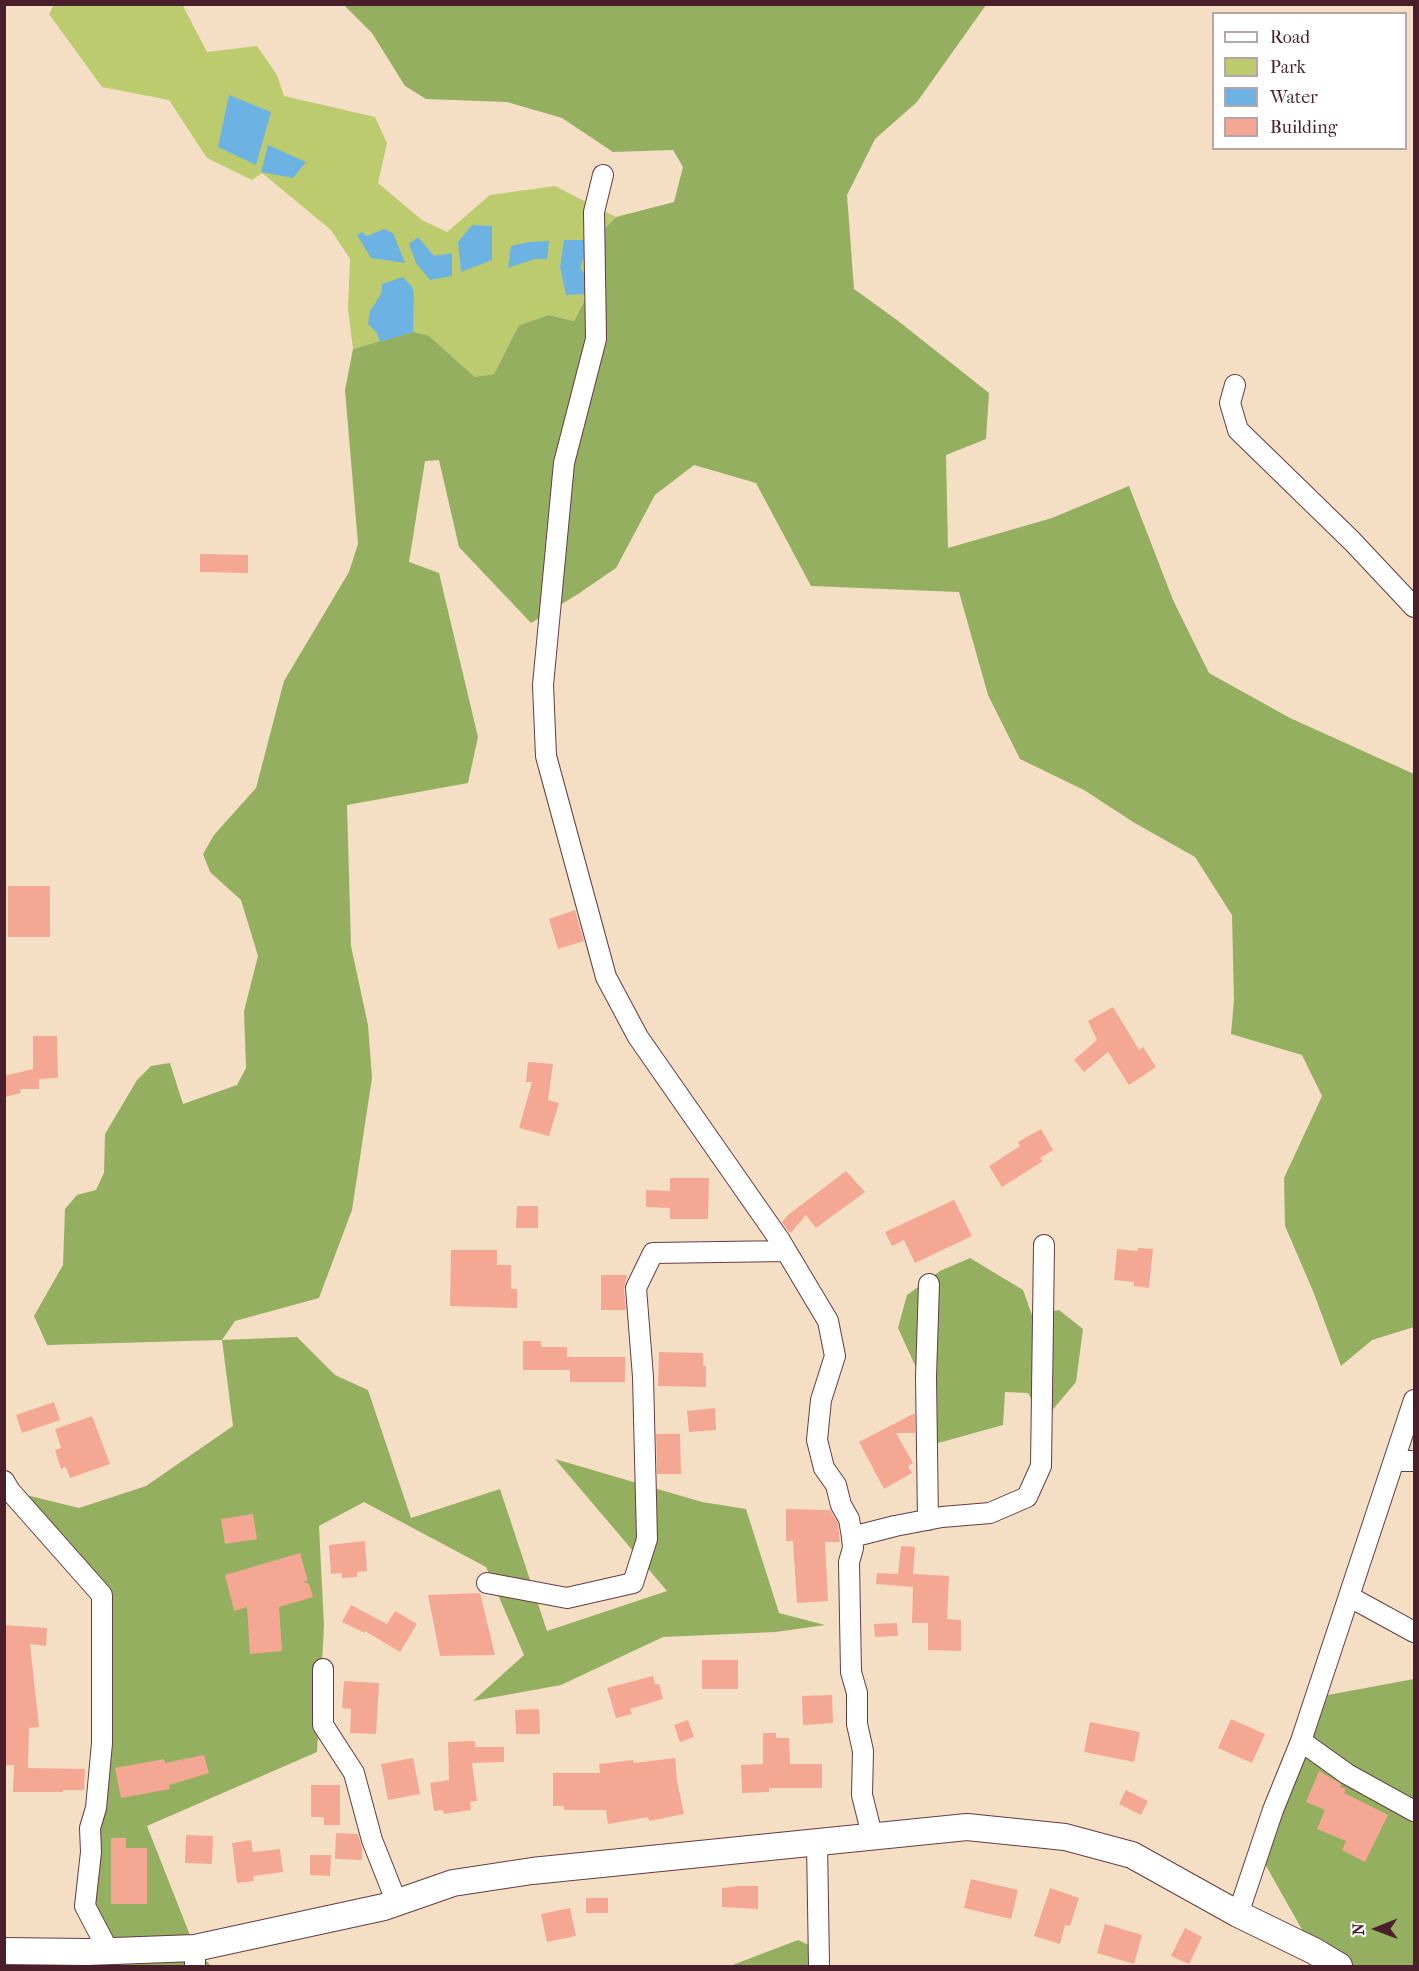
<!DOCTYPE html>
<html>
<head>
<meta charset="utf-8">
<style>
	body { margin:0 }
	#map { position:relative; width:1419px; height:1971px; overflow:hidden; background:#f5dfc4; font-family:"IM FELL French Canon",serif }
	canvas { display:block }
	.frame { position:absolute; inset:0; border:6px solid #4a1f2b; pointer-events:none }
	.legend { position:absolute; left:1212px; top:12px; width:195px; height:138px; box-sizing:border-box; background:#fff; border:2px solid #b7a5aa; margin:0; padding:8px 10px; list-style:none; font-size:18px; color:#4a1f2b }
	.legend li { display:flex; align-items:center; gap:12px; height:30px }
	.legend b { width:30px; border:2px solid #b7a5aa }
	.north { position:absolute; left:1347px; top:1899px; width:60px; height:60px; -webkit-text-stroke:4px #fff; paint-order:stroke; rotate:269deg; font-size:16px; font-weight:700; line-height:24px; text-align:center; color:#4a1f2b }
	.north::after { content:''; display:block; margin:auto; width:21px; height:27px; background:#4a1f2b; clip-path:polygon(50% 0,100% 100%,50% 72%,0 100%) }
</style>
</head>
<body>
<div id="map">
<canvas width="1419" height="1971"></canvas>
<div class="frame"></div>
<ul class="legend">
<li><b style="height:8px;background:#fff"></b>Road</li>
<li><b style="height:16px;background:#bccb6e"></b>Park</li>
<li><b style="height:16px;background:#6cb3e3"></b>Water</li>
<li><b style="height:16px;background:#f4a893"></b>Building</li>
</ul>
<div class="north">N</div>
</div>
<script>
const g = document.querySelector('canvas').getContext('2d');
g.lineJoin = 'round';
function fillPath(path, color) {
  g.fillStyle = color;
  g.fill(path, 'evenodd');
}
function toPath(rows) {
  const path = new Path2D();
  for (const r of rows) {
    path.moveTo(r[0], r[1]);
    for (let i = 2; i < r.length; i += 2) path.lineTo(r[i], r[i + 1]);
  }
  return path;
}
function stroke(path, color, width, dash) {
  g.strokeStyle = color;
  g.lineWidth = width;
  g.lineCap = dash ? 'butt' : 'round';
  g.setLineDash(dash || []);
  g.stroke(path);
}
fillPath(toPath([
	[54,5,177,5,183,6,207,52,257,46,277,75,284,96,375,117,387,143,378,183,422,220,447,232,490,195,555,186,616,217,603,230,588,294,574,321,549,315,519,325,494,374,475,377,429,336,380,342,353,349,348,309,350,259,331,230,262,173,252,180,207,158,169,100,102,87,49,14]
]), '#bccb6e');
fillPath(toPath([
	[344,5,986,5,917,102,875,139,847,195,854,289,897,320,989,393,986,439,946,455,948,548,1052,518,1129,486,1173,600,1209,673,1290,718,1414,774,1414,1327,1372,1340,1341,1366,1313,1291,1285,1226,1284,1178,1322,1096,1302,1055,1231,1034,1234,1000,1232,915,1195,857,1133,822,1084,790,1020,759,988,695,959,592,811,586,756,483,694,465,655,495,616,568,578,594,531,623,459,547,439,460,425,461,409,562,439,573,478,737,468,783,347,805,351,946,368,1025,372,1078,352,1210,319,1298,235,1321,222,1340,297,1337,335,1375,368,1390,411,1518,500,1489,547,1631,667,1591,555,1459,702,1502,746,1509,779,1613,825,1625,776,1632,663,1637,561,1685,473,1701,524,1655,486,1567,364,1502,319,1526,324,1626,317,1752,147,1826,195,1948,211,1966,5,1966,5,1951,109,1952,85,1906,102,1595,10,1491,79,1508,146,1486,233,1426,222,1340,47,1345,34,1316,63,1265,65,1209,77,1195,96,1190,104,1173,105,1134,137,1080,151,1066,170,1063,183,1104,237,1085,246,1068,244,1011,258,956,241,900,210,872,203,854,214,835,256,788,284,681,349,572,358,544,345,390,353,349,413,332,429,336,475,377,494,374,519,325,549,315,574,321,588,294,603,230,616,217,674,202,683,167,673,150,613,152,562,118,507,102,426,99,405,86,372,33],
	[970,1258,1023,1290,1032,1315,1059,1310,1083,1329,1076,1382,1044,1420,1028,1393,1005,1392,1003,1425,931,1445,924,1385,898,1328,907,1295,940,1271],
	[1414,1679,1414,1966,1339,1966,1314,1951,1265,1864,1317,1697],
	[798,1940,826,1953,828,1966,730,1966]
]), '#95af61');
fillPath(toPath([
	[229,95,271,112,256,165,218,147],
	[268,145,306,162,293,178,261,172],
	[472,225,492,226,492,260,461,272,458,242],
	[384,229,393,233,405,263,371,258,357,235,362,232,367,236],
	[418,237,434,256,452,253,452,276,430,280,416,263,409,244],
	[564,240,590,240,580,268,591,282,588,294,566,295,560,267],
	[549,241,547,259,535,259,508,268,511,246,529,242],
	[403,277,412,287,414,293,413,332,380,342,377,333,368,324,370,311,381,294,382,284]
]), '#6cb3e3');
fillPath(toPath([
	[200,554,248,555,248,573,200,572],
	[8,886,50,886,50,937,8,937],
	[575,910,584,941,558,949,549,919],
	[1113,1007,1139,1050,1143,1047,1156,1067,1129,1085,1108,1052,1084,1072,1074,1060,1097,1040,1088,1021],
	[33,1036,57,1036,58,1078,39,1079,39,1089,20,1089,21,1093,4,1097,4,1076,33,1069],
	[528,1062,553,1064,548,1100,559,1103,549,1136,519,1128,532,1082,526,1082],
	[1041,1129,1053,1150,1040,1158,1043,1161,1002,1187,989,1166,1020,1146,1018,1142],
	[846,1171,865,1192,816,1228,806,1215,791,1233,788,1231,782,1222,788,1215],
	[670,1178,709,1178,708,1219,670,1219,670,1208,646,1207,646,1190,670,1191],
	[954,1200,972,1236,915,1263,904,1240,892,1246,885,1232],
	[517,1206,538,1206,538,1228,516,1228],
	[1138,1248,1153,1249,1149,1288,1134,1286,1134,1282,1114,1280,1117,1249,1138,1251],
	[451,1250,497,1250,497,1265,511,1265,511,1289,517,1289,517,1308,450,1306],
	[601,1275,627,1275,624,1289,626,1310,601,1310],
	[523,1341,541,1341,541,1347,567,1347,567,1357,625,1357,625,1382,570,1382,570,1370,523,1370],
	[659,1352,703,1353,703,1366,706,1366,706,1387,658,1386],
	[54,1402,60,1420,22,1433,16,1415],
	[715,1408,716,1430,689,1432,687,1411],
	[913,1414,915,1414,915,1433,896,1433,913,1463,908,1466,912,1473,884,1489,859,1442],
	[92,1416,110,1464,70,1478,66,1467,61,1469,55,1450,61,1448,55,1429],
	[656,1434,680,1434,681,1474,657,1474],
	[786,1509,830,1510,838,1523,840,1542,825,1542,828,1601,797,1603,793,1541,786,1541],
	[253,1514,257,1539,225,1544,221,1519],
	[365,1541,367,1571,357,1572,357,1577,342,1578,342,1573,331,1574,329,1545],
	[901,1546,915,1547,913,1574,949,1576,947,1619,961,1620,961,1651,928,1650,928,1623,912,1623,913,1587,876,1584,877,1573,898,1574],
	[300,1553,308,1581,303,1581,309,1584,313,1597,279,1607,282,1651,250,1654,247,1607,234,1611,225,1575],
	[480,1593,495,1655,440,1656,428,1595],
	[351,1605,387,1624,395,1611,417,1624,400,1652,365,1631,365,1633,342,1622],
	[897,1623,898,1636,875,1637,874,1624],
	[4,1625,47,1628,46,1646,30,1644,39,1727,29,1728,28,1768,85,1769,84,1790,63,1790,63,1792,13,1792,14,1765,4,1765],
	[702,1660,738,1660,738,1689,702,1689],
	[653,1676,655,1684,659,1684,663,1699,630,1709,632,1714,616,1718,607,1688],
	[344,1681,379,1683,376,1734,350,1733,351,1709,342,1708],
	[832,1695,833,1723,803,1725,802,1696],
	[539,1709,540,1734,516,1734,515,1710],
	[1231,1719,1265,1734,1252,1763,1218,1748],
	[688,1720,694,1737,680,1742,674,1725],
	[1090,1722,1140,1732,1134,1762,1084,1752],
	[763,1733,776,1733,776,1738,789,1738,790,1764,822,1764,822,1788,769,1788,769,1792,742,1793,741,1765,763,1764],
	[475,1741,475,1747,504,1747,504,1762,472,1763,477,1801,470,1802,471,1810,444,1814,443,1810,434,1811,430,1783,449,1780,448,1742],
	[204,1755,209,1773,169,1785,170,1789,121,1798,115,1768,164,1759,165,1763],
	[413,1758,420,1794,388,1800,381,1764],
	[675,1758,677,1781,684,1814,649,1821,648,1817,608,1824,606,1810,564,1810,564,1806,553,1806,553,1773,600,1773,599,1764,633,1760,634,1763],
	[1319,1771,1341,1784,1340,1787,1346,1789,1344,1793,1388,1815,1365,1862,1342,1850,1346,1841,1317,1829,1325,1810,1306,1802],
	[311,1785,340,1785,340,1825,324,1825,324,1817,311,1817],
	[1126,1790,1148,1801,1141,1815,1119,1804],
	[336,1833,358,1834,362,1847,362,1860,335,1859],
	[186,1835,213,1836,212,1864,185,1863],
	[111,1838,126,1838,126,1848,147,1848,147,1904,111,1904],
	[251,1840,253,1852,280,1849,283,1872,253,1876,254,1881,237,1883,232,1843],
	[310,1855,331,1855,330,1876,310,1875],
	[971,1879,1018,1890,1011,1919,964,1908],
	[738,1886,758,1886,758,1909,722,1907,722,1888],
	[1050,1888,1079,1898,1070,1926,1065,1925,1060,1944,1034,1936],
	[586,1898,608,1898,608,1913,586,1913],
	[570,1908,576,1936,547,1942,541,1914],
	[1105,1924,1142,1935,1134,1964,1097,1953],
	[1185,1928,1202,1937,1189,1964,1171,1956]
]), '#f4a893');
const minor = toPath([
	[603,175,594,212,596,339,564,463,543,685,546,756,606,977,638,1037,779,1239,828,1321,835,1356,821,1400,817,1440,824,1468,836,1485,841,1505,849,1519,852,1537,853,1548,849,1562,851,1672,857,1693,857,1724,863,1751,862,1795,872,1835],
	[1235,385,1230,403,1238,430,1352,541,1414,607],
	[1394,1461,1414,1461],
	[4,1481,10,1491,102,1595,102,1743,96,1808,90,1828,91,1852,85,1906,109,1952],
	[928,1520,926,1377,929,1284],
	[852,1537,895,1526,942,1517,990,1513,1027,1497,1041,1466,1044,1245],
	[487,1583,567,1598,633,1583,647,1539,643,1377,636,1288,653,1253,786,1251],
	[1350,1597,1414,1632],
	[323,1669,323,1725,354,1773,372,1840,397,1903],
	[1301,1741,1347,1774,1414,1811],
	[817,1842,819,1966],
	[1238,1914,1273,1810,1301,1741,1414,1400],
	[195,1966,195,1948]
]);
const major = toPath([
	[4,1951,87,1952,195,1948,384,1907,453,1883,532,1871,967,1827,1065,1837,1132,1855,1238,1914,1314,1951,1339,1966]
]);
stroke(minor, '#643c42', 22);
stroke(major, '#643c42', 28);
stroke(minor, '#fff', 20);
stroke(major, '#fff', 26);
</script>
</body>
</html>
